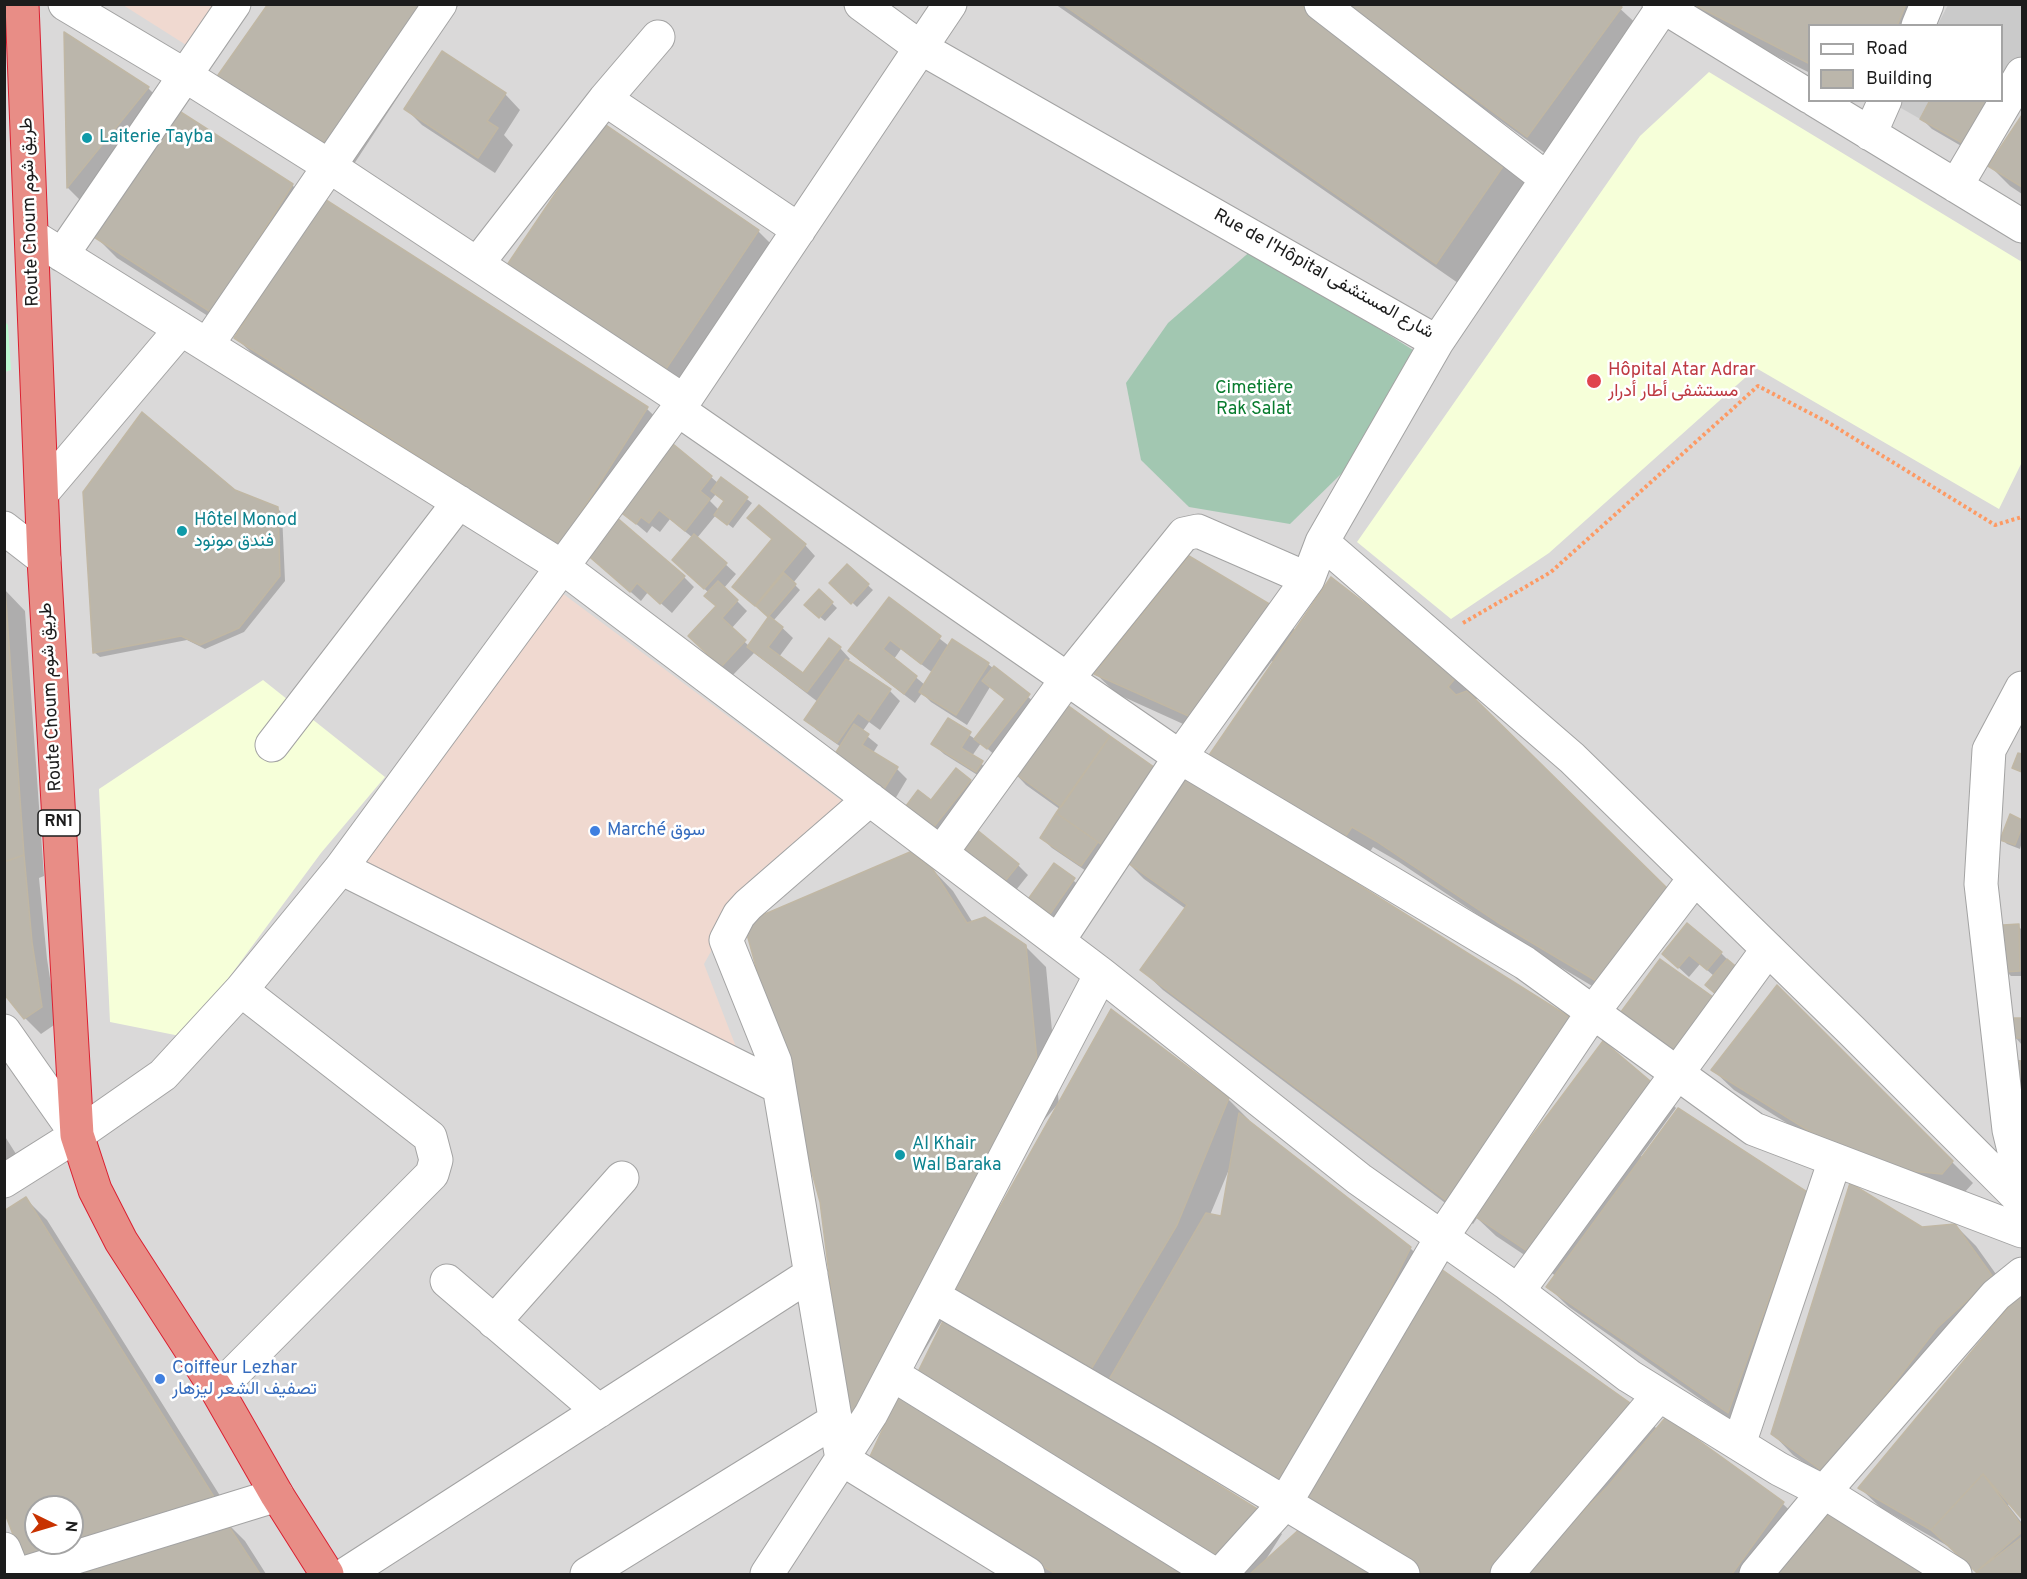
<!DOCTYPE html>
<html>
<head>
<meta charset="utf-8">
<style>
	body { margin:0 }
	#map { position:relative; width:2027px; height:1579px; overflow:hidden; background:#eeede1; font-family:Overpass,sans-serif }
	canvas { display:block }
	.frame { position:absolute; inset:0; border:6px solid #1c1c1c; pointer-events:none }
	.legend { position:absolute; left:1808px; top:24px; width:195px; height:78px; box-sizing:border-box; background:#fff; border:2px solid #a4a4a4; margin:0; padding:8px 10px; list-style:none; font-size:18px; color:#1c1c1c }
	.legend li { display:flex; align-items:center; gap:12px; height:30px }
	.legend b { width:30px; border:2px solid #a4a4a4 }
	.north { position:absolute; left:24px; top:1495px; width:60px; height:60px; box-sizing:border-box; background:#fff; border:2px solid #a4a4a4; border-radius:50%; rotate:95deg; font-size:16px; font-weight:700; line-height:24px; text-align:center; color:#1c1c1c }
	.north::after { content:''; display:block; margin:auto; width:21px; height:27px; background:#c83200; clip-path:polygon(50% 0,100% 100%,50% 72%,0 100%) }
</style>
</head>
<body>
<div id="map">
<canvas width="2027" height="1579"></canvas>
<div class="frame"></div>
<ul class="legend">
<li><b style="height:8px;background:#fff"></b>Road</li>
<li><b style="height:16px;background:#bbb6ab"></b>Building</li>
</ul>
<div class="north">N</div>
</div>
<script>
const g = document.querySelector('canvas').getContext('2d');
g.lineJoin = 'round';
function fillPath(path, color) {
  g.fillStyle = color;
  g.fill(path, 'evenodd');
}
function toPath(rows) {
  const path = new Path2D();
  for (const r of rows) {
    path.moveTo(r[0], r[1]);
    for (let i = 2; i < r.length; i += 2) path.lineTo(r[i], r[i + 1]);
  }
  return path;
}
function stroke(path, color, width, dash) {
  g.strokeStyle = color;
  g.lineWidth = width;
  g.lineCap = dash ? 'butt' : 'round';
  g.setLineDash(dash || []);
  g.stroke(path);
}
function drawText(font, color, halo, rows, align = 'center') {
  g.font = font + ' Overpass,Vazirmatn,sans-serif';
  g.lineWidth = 5;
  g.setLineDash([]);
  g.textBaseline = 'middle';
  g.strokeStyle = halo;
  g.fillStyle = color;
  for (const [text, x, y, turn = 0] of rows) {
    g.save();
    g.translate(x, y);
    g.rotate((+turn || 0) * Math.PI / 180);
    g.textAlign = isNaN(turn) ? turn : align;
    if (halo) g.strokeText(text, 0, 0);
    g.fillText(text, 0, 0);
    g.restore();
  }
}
fillPath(toPath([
	[5,5,2022,5,2022,1574,5,1574],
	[1810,26,2002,26,2002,100,1810,100],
	[36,1507,72,1507,72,1543,36,1543]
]), '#dad9d9');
fillPath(toPath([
	[123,5,224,5,194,50],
	[558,590,842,801,751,879,704,964,736,1047,362,861]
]), '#f0d9d0');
fillPath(toPath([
	[1709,72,2022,262,2022,462,1999,509,1756,368,1549,553,1451,619,1357,542,1640,136],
	[263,680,385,777,321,853,185,1037,110,1022,99,789]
]), '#f6ffd9');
fillPath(toPath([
	[1948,5,2022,5,2022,60,2002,91,2002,26,1937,26],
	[1896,100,1995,101,1964,144,1894,104]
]), '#cacaca');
fillPath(toPath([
	[1253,249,1413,350,1387,429,1290,524,1189,507,1141,460,1126,383,1168,323]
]), '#a2c7b1');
fillPath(toPath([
	[5,322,8,325,11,370,5,372]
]), '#bcfad1');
fillPath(toPath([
	[269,4,459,4,352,167,239,98],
	[1055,4,1297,4,1505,164,1526,184,1458,283],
	[1340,4,1615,4,1642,29,1549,156],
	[1695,4,1935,4,1926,26,1810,26,1810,73,1715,25],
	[66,35,148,88,164,104,83,203,68,188],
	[505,94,520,110,504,135,513,145,495,173,422,125,406,109],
	[1931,100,1975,154,1932,129,1922,119],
	[176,111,292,185,313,206,233,332,117,258,96,237],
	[2022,118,2022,194,2010,186,1990,166],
	[758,231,779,252,685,392,530,286],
	[236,338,647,409,668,429,607,525,684,577,694,587,672,613,648,592,641,601,588,554,580,567,257,358],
	[711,477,718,483,721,479,752,503,733,528,716,515,697,538,736,574,724,588,747,611,731,629,749,646,770,618,734,587,805,545,815,556,793,583,800,590,774,620,793,638,779,657,803,675,840,648,850,659,847,662,890,691,900,701,880,730,869,722,862,732,878,745,873,753,897,769,907,779,895,799,845,767,841,747,817,730,806,720,818,702,754,653,732,676,700,646,717,607,709,593,684,570,693,538,670,519,660,532,652,526,647,533,621,511],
	[716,494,726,502,719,510,710,501],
	[234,491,277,508,282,513,285,581,244,632,205,649,187,640,100,657,95,653],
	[847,566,873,590,857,607,832,583],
	[1331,579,1478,697,1475,701,1619,1002,1520,943,1399,862,1373,847,1360,867,1224,787,1274,662,1272,661,1214,738,1117,694,1096,674,1275,609,1296,631],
	[5,590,25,611,44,876,39,878,47,959,57,1023,41,1034,25,1018],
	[819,591,837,608,825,621,811,609],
	[889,599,949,646,988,664,1039,706,998,758,981,743,972,756,992,773,987,781,944,754,933,744,948,720,975,739,1006,700,990,687,967,725,931,702,922,693,915,703,860,661,849,651],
	[901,649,933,673,925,685,894,659],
	[1011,769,1160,773,1591,1040,1521,1149,1523,1151,1655,1087,1676,1108,1641,1156,1644,1158,1807,1193,1749,1433,1569,1307,1548,1287,1556,1276,1496,1236,1477,1218,1473,1224,1163,990,1142,970,1186,909,1144,879,1126,861,1092,875,1052,848,1042,838,1061,810,1026,785],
	[970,781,980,791,944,837,918,816,931,802],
	[2011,816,2022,821,2022,842,2020,849,2007,844,2002,839],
	[966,858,1018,865,1028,875,1012,895],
	[1054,865,1085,890,1061,923,1031,898],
	[932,869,953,891,973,923,1025,946,1046,967,1059,1105,1228,1099,1249,1120,1248,1122,1410,1248,1433,1270,1639,1411,1657,1429,1666,1419,1783,1504,1804,1524,1768,1574,1412,1574,945,1317,1261,1514,1282,1534,1263,1564,1305,1527,1369,1574,1221,1574,942,1321,870,1442],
	[1057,1105,998,1214,996,1213,1033,1133],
	[1230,1167,1223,1217,1210,1215],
	[2018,926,2022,930,2022,976,2011,976,2006,971],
	[1721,953,1731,963,1714,976,1700,964,1689,977,1664,954],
	[1777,987,1973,1183,1963,1194,1889,1187,1734,1090,1713,1070],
	[2015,1020,2022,1020,2022,1045,2015,1037],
	[4,1135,23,1165,4,1176],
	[26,1199,47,1220,234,1518,225,1521,245,1541,266,1574,35,1574],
	[36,1507,72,1507,72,1543,36,1543],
	[1955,1225,1976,1246,2013,1298,1958,1349,1846,1493,1793,1455,1772,1433,1922,1229],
	[2022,1293,2022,1517,2010,1503,2008,1505,2022,1523,2022,1574,1980,1574,1953,1549,1881,1508,1860,1488],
	[899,1398,1201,1574,1044,1574],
	[1835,1509,1922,1574,1773,1574]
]), '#0003');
const building = toPath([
	[268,4,425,4,331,147,216,78,268,4],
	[1062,4,1300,4,1506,162,1436,264,1062,4],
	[1346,4,1618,4,1622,7,1527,137,1346,4],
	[1693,4,1906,4,1897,26,1810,26,1810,64,1693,4],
	[64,32,149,87,67,188,64,32],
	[442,51,506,93,487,121,498,128,478,158,404,109,442,51],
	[1930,100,1995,100,1964,144,1920,119,1930,100],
	[176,109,293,184,212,313,94,237,176,109],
	[2022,115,2022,187,1988,166,2022,115],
	[603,123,759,230,664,372,507,265,603,123],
	[323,198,648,407,559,547,234,338,323,198],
	[142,412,235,490,278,507,280,576,239,628,200,645,181,636,93,653,83,492,142,412],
	[673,444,712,476,700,491,710,499,685,531,659,510,649,523,641,517,636,524,619,511,673,444],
	[721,477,748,497,727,525,714,515,724,501,711,491,721,477],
	[759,505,806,544,755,606,732,587,772,539,747,518,759,505],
	[615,516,685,576,660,604,637,583,630,592,584,552,615,516],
	[694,534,727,563,704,589,672,560,694,534],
	[1189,556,1276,608,1193,718,1094,674,1189,556],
	[847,564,869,584,851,604,829,583,847,564],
	[784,573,796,584,768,617,756,606,784,573],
	[1331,577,1458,675,1448,687,1456,695,1467,691,1668,889,1598,982,1497,922,1376,841,1352,827,1338,847,1201,767,1331,577],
	[718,581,738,600,722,618,746,640,721,667,688,636,716,606,704,596,718,581],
	[5,588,24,855,4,862,4,589,5,588],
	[819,589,833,602,819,618,804,605,819,589],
	[889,597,941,636,921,664,890,640,883,649,917,676,904,694,848,651,889,597],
	[769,616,783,627,768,647,803,673,829,638,841,647,807,692,747,647,769,616],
	[952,639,989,663,956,715,919,692,952,639],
	[846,659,891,689,869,721,858,713,837,743,804,720,846,659],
	[994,666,1030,694,987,749,974,739,1005,699,982,681,994,666],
	[1059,699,1110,736,1061,807,1009,769,1059,699],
	[948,718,971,732,961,748,983,761,976,772,931,744,948,718],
	[854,724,869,734,862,745,898,767,884,789,833,757,854,724],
	[1110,736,1161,772,1108,849,1056,813,1110,736],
	[2018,753,2022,754,2022,772,2012,768,2018,753],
	[956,768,971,780,933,828,906,806,918,790,931,800,956,768],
	[1185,776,1571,1018,1452,1205,1140,970,1187,905,1121,858,1185,776],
	[1056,813,1098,842,1081,866,1040,838,1056,813],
	[2010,814,2022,820,2022,827,2015,845,2000,840,2010,814],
	[971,825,1019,864,1001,886,954,848,971,825],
	[910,852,932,868,967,923,985,917,1026,945,1039,1082,848,1423,820,1202,744,923,910,852],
	[24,855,32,942,42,1007,24,1019,4,994,4,862,24,855],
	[1054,863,1075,878,1050,914,1029,898,1054,863],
	[1687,923,1722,952,1707,970,1689,955,1678,968,1662,954,1687,923],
	[2019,924,2020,971,2004,972,2003,925,2019,924],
	[1660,959,1720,1002,1677,1060,1618,1016,1660,959],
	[1727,959,1746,975,1724,1001,1705,985,1727,959],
	[1777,985,1953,1161,1942,1174,1867,1167,1711,1070,1777,985],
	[1111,1009,1229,1098,1177,1225,1087,1376,950,1296,1111,1009],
	[2014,1018,2022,1018,2022,1038,2013,1038,2014,1018],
	[1603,1041,1656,1086,1533,1255,1473,1215,1603,1041],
	[2011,1060,2022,1061,2022,1096,2011,1060],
	[1678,1108,1807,1192,1728,1413,1546,1287,1678,1108],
	[1239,1113,1411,1247,1290,1489,1107,1383,1206,1213,1221,1216,1239,1113],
	[1850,1183,1922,1227,1955,1224,1993,1277,1937,1328,1825,1473,1771,1434,1850,1183],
	[26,1197,214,1497,25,1566,4,1511,4,1211,26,1197],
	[36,1507,72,1507,72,1543,36,1543,36,1507],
	[1434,1264,1640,1410,1501,1574,1422,1574,1304,1500,1434,1264],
	[2022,1291,2022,1519,1983,1474,1931,1530,1858,1488,2022,1291],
	[946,1315,1262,1512,1224,1570,912,1384,946,1315],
	[898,1396,1204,1574,1056,1574,867,1463,898,1396],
	[1666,1417,1784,1502,1732,1574,1522,1574,1608,1486,1666,1417],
	[1983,1474,2022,1526,2022,1532,1976,1572,1931,1530,1983,1474],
	[1835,1507,1924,1574,1771,1574,1835,1507],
	[224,1519,260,1574,55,1574,224,1519],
	[1304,1525,1372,1574,1250,1574,1304,1525],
	[2022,1537,2022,1574,1980,1574,1976,1572,2022,1537]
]);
fillPath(building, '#bbb6ab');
stroke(building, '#c0b7a4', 1.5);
const minor = toPath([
	[65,4,186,76,329,166,684,401],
	[861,4,921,48,1437,342],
	[1321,4,1547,179],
	[1659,4,1810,97],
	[1918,26,1927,4],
	[605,99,799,230],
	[1815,100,2022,226],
	[1870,134,1885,100],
	[1956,186,2022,74],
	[32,236,561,566,1101,974,1359,1179,1508,1284,1629,1376,1779,1469,1824,1492,1955,1574],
	[62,255,234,4],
	[477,264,605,99,658,37],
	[207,345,440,4],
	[677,409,1180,757,1525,963,1754,1129,2022,1231],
	[42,493,181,329],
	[4,528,44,559],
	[1322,542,1572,758,1852,1031,2022,1201],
	[2022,688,1989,750,1981,884,2009,1130,2022,1184],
	[272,745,459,502],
	[870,799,748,905,739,915,726,940,775,1062,842,1459,1028,1574],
	[941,853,1067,679,1184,534,1198,531,1308,579],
	[341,868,779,1087],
	[1058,941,1180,757,1308,579,1322,542,1437,342,1665,4],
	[4,1031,77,1135],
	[4,1181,77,1135,163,1075,241,990,341,868,684,401,950,4],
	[447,1281,599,1411],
	[1518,1291,1768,949],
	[933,1296,1165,1431,1403,1574],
	[494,1322,622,1178],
	[892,1374,1214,1574],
	[217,1390,432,1174,436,1160,430,1137,241,990],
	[1739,1444,1835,1160],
	[4,1549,14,1574],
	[21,1574,277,1495],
	[346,1574,811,1274],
	[587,1574,836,1420],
	[767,1574,871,1414,1101,974],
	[1221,1574,1285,1503,1442,1237,1593,1012,1695,878],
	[1507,1574,1659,1395],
	[1756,1574,1824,1492,1996,1295,2022,1274]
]);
const highway = toPath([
	[22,4,44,559,77,1135,95,1190,121,1241,217,1390,277,1495,327,1574]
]);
stroke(minor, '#a3a3a3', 35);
stroke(highway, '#db2031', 35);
stroke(toPath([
	[1463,623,1551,572,1758,386,1829,423,1995,525,2022,517]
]), '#fd9a64', 4, [3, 3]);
stroke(minor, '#fff', 33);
stroke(highway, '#e88d86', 33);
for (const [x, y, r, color] of [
	[87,138,6,"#0f9aa8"],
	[1594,381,8,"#e0444e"],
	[182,531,6,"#0f9aa8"],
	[595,831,6,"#3f7fe0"],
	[900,1155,6,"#0f9aa8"],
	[160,1379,6,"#3f7fe0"]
]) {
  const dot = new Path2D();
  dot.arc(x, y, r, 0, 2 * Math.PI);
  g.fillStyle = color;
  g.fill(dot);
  stroke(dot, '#fff', 2);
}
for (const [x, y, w] of [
	[59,823,42]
]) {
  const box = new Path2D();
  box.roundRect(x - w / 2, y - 13, w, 26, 4.5);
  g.fillStyle = '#fff';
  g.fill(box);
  stroke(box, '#1c1c1c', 1.5);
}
drawText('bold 16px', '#1c1c1c', null, [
	["RN1",59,823]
]);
drawText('18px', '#0d838f', '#fff', [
	["Laiterie Tayba",99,138],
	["Hôtel Monod",194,521],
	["فندق مونود",194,542],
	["Al Khair",912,1145],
	["Wal Baraka",912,1166]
], 'left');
drawText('18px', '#1c1c1c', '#fff', [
	["Route Choum طريق شوم",31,212,-92],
	["Rue de l'Hôpital شارع المستشفى",1323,275,29],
	["Route Choum طريق شوم",52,697,-93]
]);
drawText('18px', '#be3a42', '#fff', [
	["Hôpital Atar Adrar",1608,371],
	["مستشفى أطار أدرار",1608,392]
], 'left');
drawText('18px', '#097c2f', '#fff', [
	["Cimetière",1254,389],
	["Rak Salat",1254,410]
]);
drawText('18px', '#366cbe', '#fff', [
	["Marché سوق",607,831],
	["Coiffeur Lezhar",172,1369],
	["تصفيف الشعر ليزهار",172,1390]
], 'left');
</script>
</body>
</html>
